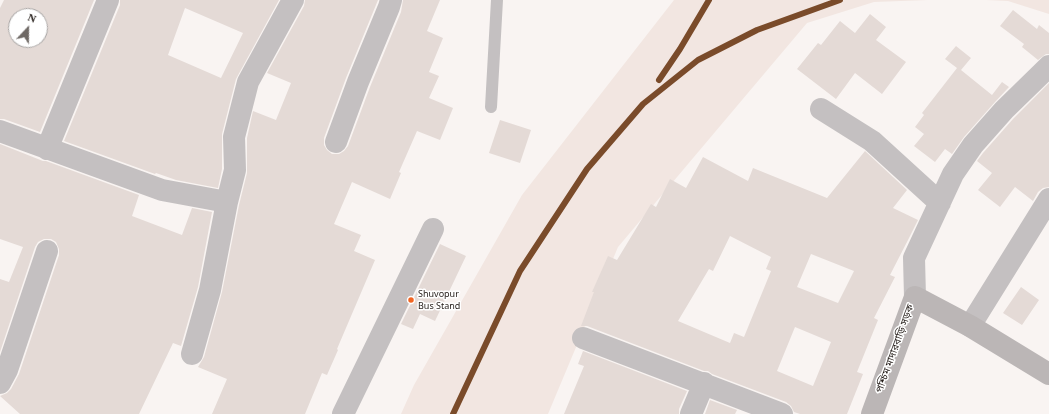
<!DOCTYPE html>
<html>
<head>
<meta charset="utf-8">
<style>
	body { margin:0 }
	#map { position:relative; width:1049px; height:414px; overflow:hidden; background:#f9f4f2; font-family:Georgia,serif }
	canvas { display:block }
	.north { position:absolute; left:8px; top:8px; width:40px; height:40px; box-sizing:border-box; background:#fff; border:1px solid #a7a4a3; border-radius:50%; rotate:22deg; font-size:11px; font-weight:700; line-height:16px; text-align:center; color:#231c18 }
	.north::after { content:''; display:block; margin:auto; width:14px; height:18px; background:#6e6864; clip-path:polygon(50% 0,100% 100%,50% 72%,0 100%) }
</style>
</head>
<body>
<div id="map">
<canvas width="1049" height="414"></canvas>
<div class="north">N</div>
</div>
<script>
const g = document.querySelector('canvas').getContext('2d');
g.lineJoin = 'round';
function fillPath(path, color) {
  g.fillStyle = color;
  g.fill(path, 'evenodd');
}
function toPath(rows) {
  const path = new Path2D();
  for (const r of rows) {
    path.moveTo(r[0], r[1]);
    for (let i = 2; i < r.length; i += 2) path.lineTo(r[i], r[i + 1]);
  }
  return path;
}
function stroke(path, color, width, dash) {
  g.strokeStyle = color;
  g.lineWidth = width;
  g.lineCap = dash ? 'butt' : 'round';
  g.setLineDash(dash || []);
  g.stroke(path);
}
function drawText(font, color, halo, rows, align = 'center') {
  g.font = font + ' Georgia,"Noto Sans Bengali",serif';
  g.lineWidth = 3;
  g.setLineDash([]);
  g.textBaseline = 'middle';
  g.strokeStyle = halo;
  g.fillStyle = color;
  for (const [text, x, y, turn = 0] of rows) {
    g.save();
    g.translate(x, y);
    g.rotate((+turn || 0) * Math.PI / 180);
    g.textAlign = isNaN(turn) ? turn : align;
    if (halo) g.strokeText(text, 0, 0);
    g.fillText(text, 0, 0);
    g.restore();
  }
}
fillPath(toPath([
	[674,0,928,0,874,2,807,23,618,247,548,414,401,414,414,385,522,195],
	[986,0,1049,0,1049,14,1008,1]
]), '#f2e6e1');
fillPath(toPath([
	[4,0,94,0,40,132,4,119,0,119,0,8],
	[16,16,40,16,40,40,16,40],
	[120,0,279,0,236,79,222,134,222,169,218,188,176,180,156,173,155,174,64,141,120,5],
	[185,8,243,33,221,78,168,55],
	[305,0,378,0,346,78,324,138,324,145,327,150,332,154,339,154,344,151,348,146,370,87,401,12,403,0,440,0,427,31,443,38,429,72,439,76,429,98,453,108,440,140,417,131,399,172,401,173,390,199,352,182,334,224,361,235,354,251,375,260,337,349,338,350,327,375,322,373,305,414,212,414,227,379,198,367,204,357,222,292,239,205,247,173,247,138,253,111,276,120,291,83,267,73,304,6],
	[1013,10,1037,29,1039,25,1049,33,1049,54,1046,54,1038,60,1022,47,1024,44,1000,26],
	[870,14,886,27,876,40,906,62,882,94,855,73,836,99,797,69,818,43,821,45,840,21,855,33],
	[956,46,971,58,961,70,992,95,1002,82,1009,87,995,102,964,137,952,154,945,149,935,162,914,146,924,134,915,127,924,115,922,113,957,68,945,59],
	[1049,83,1049,187,1043,188,1038,192,1033,201,1015,187,1000,207,978,190,992,173,977,161,983,153,1013,119],
	[500,120,531,130,520,163,489,153],
	[0,144,43,161,46,161,139,195,132,216,182,235,192,208,212,212,198,287,181,346,173,343,139,414,20,414,0,396,7,393,11,389,19,374,59,255,59,249,56,242,51,239,44,239,38,242,35,247,0,352,0,279,9,282,23,247,0,239],
	[865,151,907,190,893,208,918,220,908,240,890,275,895,277,874,318,878,320,857,372,863,374,847,414,800,414,794,412,791,406,786,402,712,374,708,371,704,371,587,326,581,326,594,292,592,292,608,256,617,260,651,204,656,207,670,179,686,188,703,157,748,181,753,168,827,198],
	[730,236,771,257,766,269,771,271,744,337,734,333,730,343,678,321,709,269,713,271],
	[811,254,854,271,838,303,797,287],
	[795,327,831,342,813,386,777,371],
	[440,244,466,256,435,321,420,314,413,329,401,324],
	[1021,287,1039,300,1022,325,1003,313],
	[583,351,687,391,679,409,679,414,564,414,584,366,578,364],
	[710,400,737,410,735,414,705,414]
]), '#e4dad6');
stroke(toPath([
	[491,107,497,0]
]), '#c4c0c1', 12);
stroke(toPath([
	[821,109,872,141,940,203],
	[0,131,162,190,227,202],
	[336,142,358,82,389,7,391,0],
	[47,149,108,0],
	[915,297,914,258,953,174,973,145,1004,110,1049,66],
	[970,326,1049,199],
	[583,338,782,414],
	[192,354,210,290,227,202,235,170,234,137,248,82,293,0],
	[0,383,7,370,47,251],
	[343,414,433,229],
	[691,414,704,383]
]), '#c4c0c1', 22);
stroke(toPath([
	[872,414,915,297,970,326,1049,374]
]), '#bbb6b6', 22);
stroke(toPath([
	[659,80,680,49,709,0],
	[453,414,520,271,587,169,643,104,698,60,757,30,840,0]
]), '#7a4b2a', 6);
for (const [x, y, r, color] of [
	[411,300,3.5,"#f26522"]
]) {
  const dot = new Path2D();
  dot.arc(x, y, r, 0, 2 * Math.PI);
  g.fillStyle = color;
  g.fill(dot);
  stroke(dot, '#fff', 1.5);
}
drawText('9px', '#231c18', '#fff', [
	["Shuvopur",418,295],
	["Bus Stand",418,307]
], 'left');
drawText('10px', '#231c18', '#fff', [
	["পশ্চিম মাদারবাড়ি সড়ক",896,349,-70]
]);
</script>
</body>
</html>
